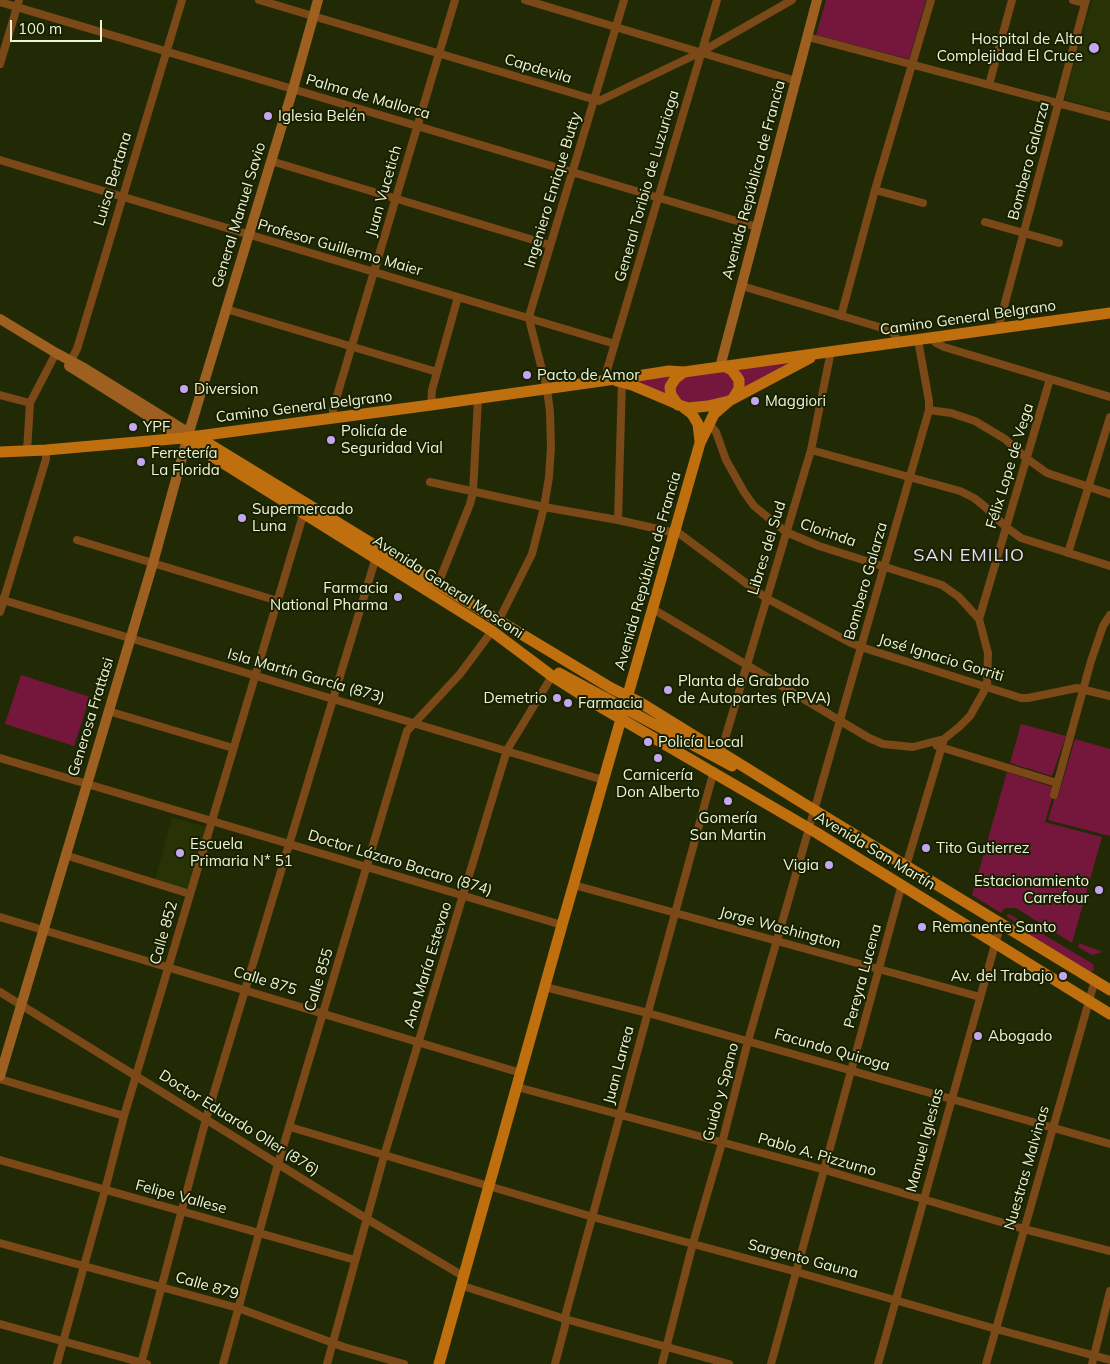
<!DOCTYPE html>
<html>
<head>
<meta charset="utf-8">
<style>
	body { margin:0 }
	#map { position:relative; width:1110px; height:1364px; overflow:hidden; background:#212a05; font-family:Mulish,sans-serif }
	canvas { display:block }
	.scale { position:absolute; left:10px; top:20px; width:92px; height:22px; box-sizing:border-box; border:2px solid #ebf3d9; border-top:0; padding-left:6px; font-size:15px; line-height:18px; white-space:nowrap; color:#ebf3d9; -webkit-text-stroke:4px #182000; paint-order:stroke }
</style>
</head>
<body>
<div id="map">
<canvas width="1110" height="1364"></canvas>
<div class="scale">100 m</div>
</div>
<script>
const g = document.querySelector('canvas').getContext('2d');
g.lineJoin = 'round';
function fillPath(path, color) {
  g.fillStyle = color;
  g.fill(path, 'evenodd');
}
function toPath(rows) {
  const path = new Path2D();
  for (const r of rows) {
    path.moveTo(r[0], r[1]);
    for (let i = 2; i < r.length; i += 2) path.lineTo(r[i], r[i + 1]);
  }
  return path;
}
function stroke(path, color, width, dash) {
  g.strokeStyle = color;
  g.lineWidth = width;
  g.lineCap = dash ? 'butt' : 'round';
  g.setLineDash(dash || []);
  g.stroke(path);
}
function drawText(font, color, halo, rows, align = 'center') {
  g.font = font + ' Mulish,sans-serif';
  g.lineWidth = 4;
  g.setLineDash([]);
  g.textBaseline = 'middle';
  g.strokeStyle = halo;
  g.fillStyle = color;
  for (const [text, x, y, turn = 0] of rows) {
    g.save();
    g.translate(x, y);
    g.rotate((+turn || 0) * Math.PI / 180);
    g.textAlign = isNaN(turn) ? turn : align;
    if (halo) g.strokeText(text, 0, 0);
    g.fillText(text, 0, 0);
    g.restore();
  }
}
fillPath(toPath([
	[1092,0,1110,0,1110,112,1067,100,1065,97],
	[172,817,206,827,188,890,155,880]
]), '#283305');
fillPath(toPath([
	[826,0,926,0,909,59,816,35],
	[787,362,788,366,741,392,736,368],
	[725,370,735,377,733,395,698,404,679,401,674,389,682,377],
	[672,375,668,394,636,383,635,380],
	[21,675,90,697,74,746,5,724],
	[1021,724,1066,736,1052,776,1010,763],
	[1075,739,1110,749,1110,836,1048,820,1055,796,1058,797],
	[1007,772,1053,787,1053,795,1045,822,1102,837,1072,943,1016,908,1005,908,1001,913,972,895],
	[1009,914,1093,964,1094,970,1091,972,1015,928,1017,923,1006,916],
	[1079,943,1103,952,1092,955,1078,947]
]), '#75173c');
stroke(toPath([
	[259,0,599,101,701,52,792,0],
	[525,0,796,81],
	[1073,0,1085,3],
	[0,2,757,227],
	[808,37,1110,117],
	[0,64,19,0],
	[989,85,1012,0],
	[0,160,615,344],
	[271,161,550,245],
	[875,190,923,203],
	[985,222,1059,243],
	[742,286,889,330,894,334,899,343],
	[226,309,437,372],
	[841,316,875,190,931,0],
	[998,329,1086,0],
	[931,338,936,343,944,347,1110,397],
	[69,364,77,349,182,0],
	[606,381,607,370,717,0],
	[0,395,30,403],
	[431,405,432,390,458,297],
	[929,410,951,413,975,421,1005,439,1026,458,1047,473,1110,494],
	[333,419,333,409,455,0],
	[709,424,716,432,726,460,744,492,754,506,786,532,819,546,942,585,959,597,979,619],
	[811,450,960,491,974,498,983,505,1006,527,1021,538,1110,566],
	[27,451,30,403,56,353],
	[430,482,544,507,618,520,680,534,766,598,849,642,861,647,1021,698,1028,698,1077,688,1110,696],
	[618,520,622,382],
	[77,540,278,601],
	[1068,553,1110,417],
	[438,584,470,504,473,492,478,399],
	[0,599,603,780],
	[653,609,869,738,883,744,913,747,944,739],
	[0,612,46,459,46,450],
	[499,620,532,554,544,507,549,477,551,448,550,412,547,389,530,323,530,313,624,0],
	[108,711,233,748],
	[937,746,1057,783],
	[721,752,811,450,831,351],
	[0,758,562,925],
	[1054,795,1091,661,1103,626,1110,615],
	[65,855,190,894],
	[906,866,944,739,959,727,970,716,987,686,988,653,979,619,1050,379],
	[574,885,980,997],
	[0,917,521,1073],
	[545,987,648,1013,1110,1144],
	[0,992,367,1219,463,1276],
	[0,1079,124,1116],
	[517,1087,825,1170,1024,1229,1110,1251],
	[290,1127,593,1217,797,1272,996,1329,1110,1360],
	[0,1160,355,1260],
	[0,1243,238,1308,344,1347,404,1364],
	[460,1285,565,1319,729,1364],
	[0,1324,147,1364],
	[57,1364,105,1190,124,1116,304,512],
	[141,1364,206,1119,376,557],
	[223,1364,278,1164,407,731,460,674,492,631],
	[327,1364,384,1156,507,750,552,676],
	[555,1364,565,1326,566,1313,713,774],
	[662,1364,693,1243,722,1143,748,1041,929,410,929,401,918,340],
	[771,1364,902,884],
	[878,1364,1001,923],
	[986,1364,1095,980],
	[1092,1364,1110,1291]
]), '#7a4917', 8);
stroke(toPath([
	[0,319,56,353,84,368,194,436],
	[69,366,183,438],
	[720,367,817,0],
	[0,1076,153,563,189,432,293,89,318,0]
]), '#9e6020', 10);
stroke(toPath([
	[724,366,732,370,739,380,739,389,734,397],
	[617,381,632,385,682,406,688,408,708,406,729,401,810,358],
	[678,405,671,395,670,387,675,379,684,372],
	[683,407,692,414,698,424,700,441],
	[196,436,438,584,611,688,641,703,814,810,1110,990],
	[183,438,492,631,552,676,604,709,817,833,1110,1014],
	[0,452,46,450,183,438,431,405,637,376,669,371,684,372,1110,313],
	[559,673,732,766],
	[439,1364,562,925,700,443,714,414,729,401]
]), '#bf6f0e', 11);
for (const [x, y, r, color] of [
	[1094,48,6,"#c4a7f1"],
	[268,116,5,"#c4a7f1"],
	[527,375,5,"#c4a7f1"],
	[184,389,5,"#c4a7f1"],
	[755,401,5,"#c4a7f1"],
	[133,427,5,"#c4a7f1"],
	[331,440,5,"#c4a7f1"],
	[141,462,5,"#c4a7f1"],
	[242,518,5,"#c4a7f1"],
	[398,597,5,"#c4a7f1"],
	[668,690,5,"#c4a7f1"],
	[557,698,5,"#c4a7f1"],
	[568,703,5,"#c4a7f1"],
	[648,742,5,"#c4a7f1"],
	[658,758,5,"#c4a7f1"],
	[728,801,5,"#c4a7f1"],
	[926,848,5,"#c4a7f1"],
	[180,853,5,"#c4a7f1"],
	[829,865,5,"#c4a7f1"],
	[1099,890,5,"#c4a7f1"],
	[922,927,5,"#c4a7f1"],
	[1063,976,5,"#c4a7f1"],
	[978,1036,5,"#c4a7f1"]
]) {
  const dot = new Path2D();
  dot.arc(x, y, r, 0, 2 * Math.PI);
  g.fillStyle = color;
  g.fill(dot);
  stroke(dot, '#182000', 2);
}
drawText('15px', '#ebf3d9', '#182000', [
	["Hospital de Alta",1083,39,"right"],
	["Complejidad El Cruce",1083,56,"right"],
	["Iglesia Belén",278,116],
	["Pacto de Amor",537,375],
	["Diversion",194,389],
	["Maggiori",765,401],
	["YPF",143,427],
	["Policía de",341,431],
	["Seguridad Vial",341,448],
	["Ferretería",151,453],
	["La Florida",151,470],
	["Supermercado",252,509],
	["Luna",252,526],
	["Farmacia",388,588,"right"],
	["National Pharma",388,605,"right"],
	["Planta de Grabado",678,681],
	["de Autopartes (RPVA)",678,698],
	["Demetrio",547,698,"right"],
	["Farmacia",578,703],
	["Policía Local",658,742],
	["Carnicería",658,775,"center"],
	["Don Alberto",658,792,"center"],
	["Gomería",728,818,"center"],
	["San Martin",728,835,"center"],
	["Escuela",190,844],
	["Primaria N* 51",190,861],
	["Tito Gutierrez",936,848],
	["Vigia",819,865,"right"],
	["Estacionamiento",1089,881,"right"],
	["Carrefour",1089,898,"right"],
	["Remanente Santo",932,927],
	["Av. del Trabajo",1053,976,"right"],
	["Abogado",988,1036]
], 'left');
drawText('15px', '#ebf3d9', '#182000', [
	["Capdevila",538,69,17],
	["Palma de Mallorca",368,97,16],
	["Bombero Galarza",1029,161,-75],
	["Luisa Bertana",113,179,-73],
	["Avenida República de Francia",754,180,-75],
	["General Toribio de Luzuriaga",647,186,-74],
	["Ingeniero Enrique Butty",553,190,-73],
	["Juan Vucetich",384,191,-74],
	["General Manuel Savio",239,215,-73],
	["Profesor Guillermo Maier",340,248,16],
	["Camino General Belgrano",968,318,-8],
	["Camino General Belgrano",304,407,-7],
	["Félix Lope de Vega",1010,466,-73],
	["Clorinda",828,533,19],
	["Libres del Sud",767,548,-73],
	["Avenida República de Francia",648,571,-74],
	["Bombero Galarza",866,581,-74],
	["Avenida General Mosconi",448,587,33],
	["José Ignacio Gorriti",941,658,17],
	["Isla Martín García (873)",306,676,16],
	["Generosa Frattasi",91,717,-73],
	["Avenida San Martín",875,851,31],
	["Doctor Lázaro Bacaro (874)",400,863,17],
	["Jorge Washington",780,928,15],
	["Calle 852",164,933,-74],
	["Ana María Estevao",428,965,-73],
	["Pereyra Lucena",863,976,-75],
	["Calle 855",319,980,-73],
	["Calle 875",265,981,17],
	["Facundo Quiroga",832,1050,16],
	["Juan Larrea",619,1065,-75],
	["Guido y Spano",721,1092,-75],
	["Doctor Eduardo Oller (876)",239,1123,32],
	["Manuel Iglesias",925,1140,-75],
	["Pablo A. Pizzurno",817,1155,16],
	["Nuestras Malvinas",1027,1168,-74],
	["Felipe Vallese",181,1197,15],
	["Sargento Gauna",803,1259,15],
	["Calle 879",207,1286,16]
]);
g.letterSpacing = '1px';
drawText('18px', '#e6dcf8', '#182000', [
	["SAN EMILIO",969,556]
]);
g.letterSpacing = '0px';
</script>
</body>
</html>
